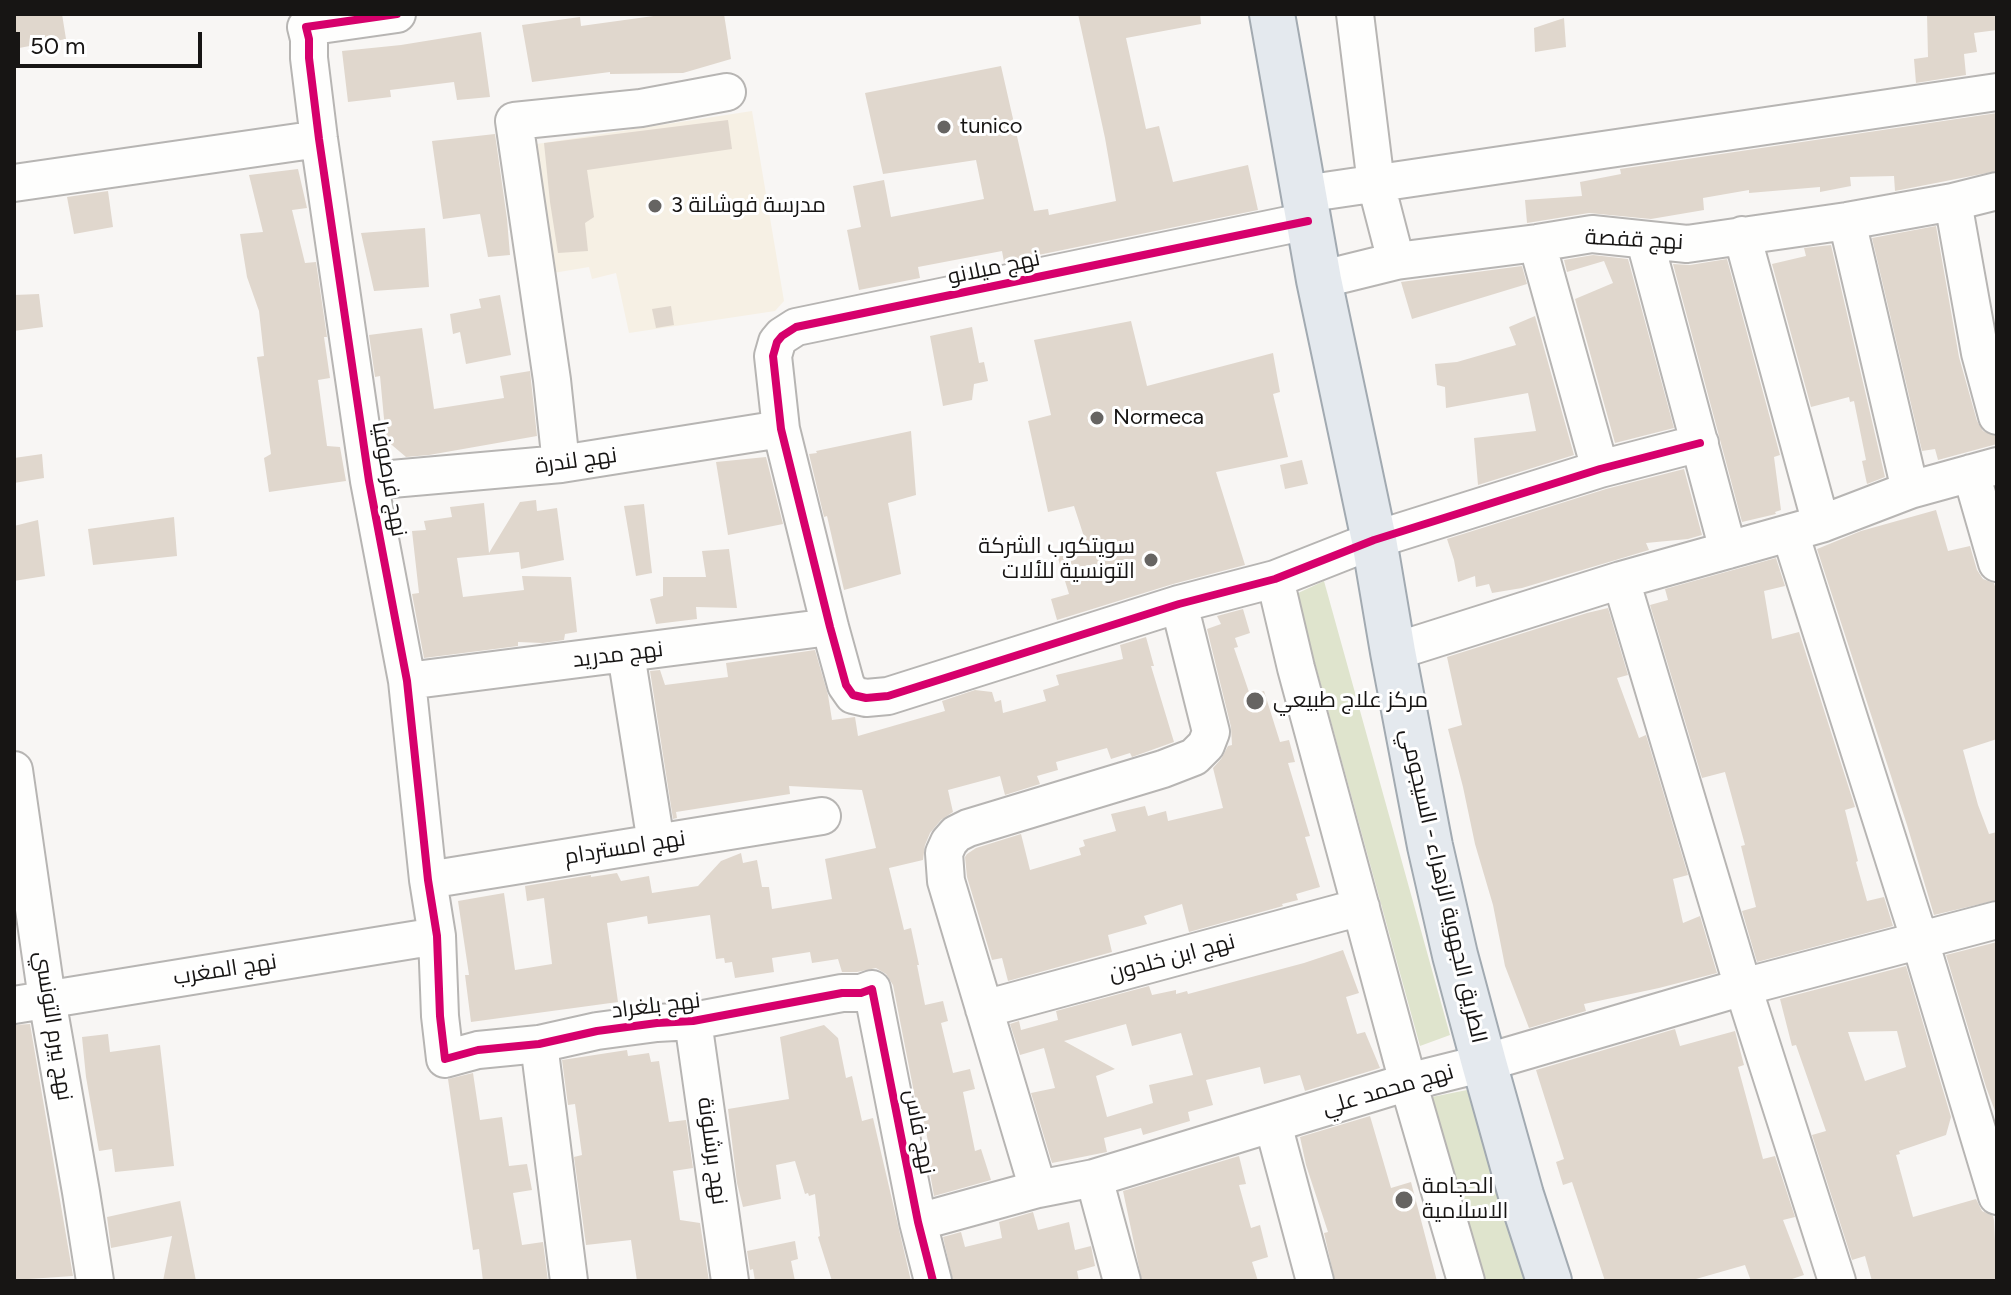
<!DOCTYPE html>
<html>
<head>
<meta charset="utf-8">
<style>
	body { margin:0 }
	#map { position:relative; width:2011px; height:1295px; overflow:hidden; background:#f8f6f4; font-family:Figtree,sans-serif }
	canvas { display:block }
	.frame { position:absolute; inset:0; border:16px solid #171514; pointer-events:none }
	.scale { position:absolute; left:16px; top:32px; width:186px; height:36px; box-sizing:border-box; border:4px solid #171514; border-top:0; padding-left:10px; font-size:24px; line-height:28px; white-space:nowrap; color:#171514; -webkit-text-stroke:6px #fff; paint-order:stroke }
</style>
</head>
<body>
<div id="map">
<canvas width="2011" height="1295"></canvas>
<div class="frame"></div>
<div class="scale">50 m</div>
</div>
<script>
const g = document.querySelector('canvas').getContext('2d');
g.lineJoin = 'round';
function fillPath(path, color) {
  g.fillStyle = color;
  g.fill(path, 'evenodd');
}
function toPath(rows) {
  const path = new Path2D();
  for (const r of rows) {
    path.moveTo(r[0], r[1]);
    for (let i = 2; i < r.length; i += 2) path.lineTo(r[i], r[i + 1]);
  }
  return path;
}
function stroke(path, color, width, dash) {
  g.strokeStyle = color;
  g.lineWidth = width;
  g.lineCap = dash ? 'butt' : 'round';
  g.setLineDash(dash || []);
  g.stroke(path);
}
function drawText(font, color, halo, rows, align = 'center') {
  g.font = font + ' Figtree,Cairo,sans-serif';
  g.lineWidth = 6;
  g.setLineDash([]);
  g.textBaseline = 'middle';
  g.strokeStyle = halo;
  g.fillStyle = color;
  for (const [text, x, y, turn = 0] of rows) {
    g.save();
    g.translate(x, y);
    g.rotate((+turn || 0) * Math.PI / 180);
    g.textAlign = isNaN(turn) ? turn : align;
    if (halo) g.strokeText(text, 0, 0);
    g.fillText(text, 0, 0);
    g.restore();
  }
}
fillPath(toPath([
	[752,111,784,301,775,311,629,333,616,273,592,279,589,267,553,273,530,145]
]), '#f6f0e4');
fillPath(toPath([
	[1324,581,1450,1035,1420,1046,1296,594],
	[1467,1090,1530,1281,1482,1281,1427,1098]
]), '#dfe4cd');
fillPath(toPath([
	[14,14,62,14,66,39,14,49],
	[668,14,724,14,731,59,683,73,610,74,610,72,532,82,522,25,580,17,581,26],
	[1078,14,1200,14,1201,24,1126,38,1146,129,1159,126,1173,182,1248,165,1258,210,1004,262,1002,251,918,267,920,278,859,290,847,230,861,227,853,186,884,180,891,217,984,199,976,160,883,174,865,93,1001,66,1034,211,1048,209,1049,215,1116,201,1105,138],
	[1927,14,1997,14,1997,30,1974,33,1977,52,1964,54,1966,75,1916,83,1914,59,1928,57],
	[1564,18,1566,47,1535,52,1534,28],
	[481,32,490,97,457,100,454,82,390,90,391,97,348,102,342,51,401,45],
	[1997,113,1997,171,1895,191,1894,176,1850,177,1851,186,1820,192,1820,187,1749,193,1749,190,1703,198,1704,210,1651,219,1589,213,1527,223,1525,200,1582,196,1580,182,1621,174,1620,169],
	[728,120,732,149,587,170,594,217,585,223,588,251,558,253,550,202,544,143],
	[495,134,507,219,510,255,488,257,480,214,443,219,432,141],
	[298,169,307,208,292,210,305,263,316,262,327,337,324,337,330,378,318,380,327,446,340,447,346,481,269,492,264,458,271,454,257,357,264,356,259,311,247,277,240,234,263,232,249,175],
	[108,191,113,227,74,234,67,197],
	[1936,226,1959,357,1977,421,1983,431,1995,436,1997,444,1938,460,1935,449,1922,451,1872,238],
	[425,228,429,287,374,291,361,233],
	[1831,245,1885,477,1867,484,1862,461,1866,460,1854,401,1850,402,1849,397,1811,407,1772,264,1806,256,1804,248],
	[1593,255,1628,259,1674,428,1615,443,1575,299,1613,283,1604,261,1567,272,1564,260],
	[1727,259,1780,455,1774,457,1781,510,1775,512,1776,514,1742,522,1673,264,1690,265],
	[1522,266,1527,284,1412,319,1401,282],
	[39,294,43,327,14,331,14,295],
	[500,295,511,355,466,364,460,332,453,334,450,314,481,308,479,299],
	[671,306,674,325,656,328,652,309],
	[1535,316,1574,455,1478,485,1474,438,1536,431,1528,393,1446,408,1445,387,1437,385,1435,364,1457,362,1516,345,1509,327],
	[1131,321,1147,386,1273,353,1280,392,1273,394,1288,457,1216,472,1245,565,1173,584,1057,620,1051,599,1069,594,1057,555,1087,546,1074,506,1048,512,1028,421,1051,415,1034,340],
	[972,327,979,363,984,362,988,381,974,384,972,400,943,406,930,336],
	[422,328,434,409,504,398,500,376,530,371,537,436,429,455,406,457,386,440,380,376,375,377,369,335],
	[911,431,916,495,888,503,901,574,844,590,827,516,824,517,809,454,817,453,816,451],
	[42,454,44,478,14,483,14,458],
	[766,457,783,524,728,535,716,462],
	[1302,460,1308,484,1285,489,1280,465],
	[1684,469,1702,535,1688,539,1646,543,1649,550,1522,588,1492,593,1489,584,1476,587,1475,576,1458,582,1454,560,1447,539,1606,489],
	[536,500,537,511,557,508,564,560,521,569,519,552,457,558,463,597,524,590,522,576,571,577,577,632,565,634,564,640,543,643,518,642,518,646,424,658,412,594,419,593,412,531,426,530,424,521,452,517,450,507,484,503,489,553,520,502],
	[644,504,652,573,636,576,624,506],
	[1936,510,1948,551,1970,546,1977,570,1983,579,1994,583,1997,593,1997,739,1963,750,1978,805,1989,834,1997,832,1997,900,1934,915,1907,825,1817,549,1861,531],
	[174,517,177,556,93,565,88,529],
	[38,520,45,576,14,581,14,526],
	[729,549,737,608,696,607,697,619,656,624,650,599,663,596,663,577,706,577,702,551],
	[1776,558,1785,586,1764,591,1772,639,1799,632,1855,807,1845,810,1858,861,1856,862,1867,901,1884,897,1893,926,1757,962,1742,911,1756,907,1741,846,1745,845,1725,772,1702,778,1650,605,1668,600,1665,589],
	[1608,608,1628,675,1617,678,1639,738,1646,735,1688,875,1673,879,1683,923,1700,916,1717,973,1659,988,1584,1004,1586,1011,1529,1028,1505,966,1493,905,1475,844,1463,787,1448,729,1462,725,1447,657,1587,613],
	[1243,609,1250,633,1235,638,1238,647,1234,648,1250,695,1264,691,1280,742,1289,740,1295,762,1288,763,1310,836,1305,837,1320,887,1296,894,1298,900,1282,904,1283,906,1189,932,1182,904,1144,916,1147,924,1108,935,1112,952,1008,981,1002,958,992,960,967,877,965,857,967,854,976,848,1021,834,1030,870,1081,855,1079,848,1085,846,1083,840,1116,831,1111,814,1145,806,1148,816,1166,811,1168,821,1223,808,1213,768,1221,759,1228,746,1232,745,1231,727,1207,629,1221,624,1217,616],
	[1146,637,1154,666,1151,666,1174,742,1132,757,1130,753,1111,759,1107,748,1056,762,1058,770,1037,776,1040,784,1005,795,1000,776,948,790,953,812,941,820,930,833,925,845,923,860,889,868,904,930,911,928,919,965,917,965,925,1005,943,1001,948,1021,941,1023,953,1073,970,1069,975,1089,963,1092,975,1151,981,1149,991,1180,934,1196,928,1162,932,1161,923,1117,919,1118,893,985,886,974,876,968,857,972,842,972,838,959,812,963,810,952,772,958,774,972,735,978,732,962,725,963,724,958,716,959,710,915,648,924,647,916,607,923,618,1002,471,1022,465,975,469,975,458,901,504,893,515,970,552,964,544,898,527,901,525,886,591,875,591,877,617,873,621,881,649,876,652,893,698,886,721,861,741,853,743,863,757,860,762,887,769,887,772,909,832,899,825,859,876,848,862,790,789,786,790,794,676,812,677,818,673,819,650,671,660,670,665,685,728,677,726,663,815,650,828,695,832,720,855,717,858,736,945,711,942,701,975,690,992,692,995,702,1001,700,1003,713,1046,701,1043,690,1059,685,1056,675,1123,659,1120,645],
	[1997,942,1997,1111,1995,1111,1986,1087,1946,955],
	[1343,950,1359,993,1346,997,1357,1034,1365,1032,1380,1068,1305,1091,1300,1075,1264,1084,1260,1067,1206,1080,1213,1105,1188,1112,1190,1121,1143,1135,1141,1128,1104,1138,1107,1152,1052,1163,1031,1093,1055,1088,1044,1048,1020,1055,1010,1024,1019,1021,1021,1030,1058,1020,1056,1011,1149,986,1152,995,1176,990,1176,994,1187,991,1188,994,1304,963],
	[1126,1024,1132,1046,1181,1033,1193,1075,1149,1085,1153,1103,1107,1117,1096,1076,1115,1069,1064,1041],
	[1906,966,1951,1117,1946,1135,1899,1151,1900,1154,1896,1155,1913,1217,1976,1199,1982,1211,1993,1216,1994,1220,1997,1281,1872,1281,1865,1256,1852,1260,1812,1135,1826,1131,1796,1045,1792,1046,1780,999],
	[1897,1031,1906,1067,1865,1081,1848,1032],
	[30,1024,73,1276,14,1280,14,1025],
	[824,1025,838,1038,846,1078,852,1076,862,1121,873,1118,911,1281,832,1281,818,1237,820,1236,815,1194,809,1196,808,1193,805,1194,795,1161,776,1165,781,1199,743,1207,737,1183,728,1109,789,1099,780,1037],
	[1675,1029,1680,1046,1735,1031,1744,1065,1738,1067,1763,1159,1775,1156,1795,1217,1783,1220,1804,1275,1786,1281,1751,1281,1745,1265,1689,1281,1605,1281,1572,1182,1563,1185,1556,1162,1564,1159,1536,1070],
	[108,1034,110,1052,160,1045,174,1166,115,1172,112,1149,99,1151,86,1077,82,1037],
	[627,1050,628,1056,649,1053,651,1062,659,1061,669,1122,686,1120,693,1168,673,1171,680,1220,700,1223,709,1281,637,1281,631,1240,586,1245,574,1157,582,1155,575,1104,568,1105,562,1060],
	[473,1073,480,1120,502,1117,509,1166,527,1164,532,1190,513,1193,522,1245,543,1242,548,1281,483,1281,479,1249,473,1250,448,1079],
	[1370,1116,1391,1188,1411,1182,1437,1281,1335,1281,1324,1233,1328,1232,1306,1165,1300,1137],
	[1239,1156,1246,1184,1239,1185,1251,1228,1260,1225,1268,1257,1252,1262,1258,1281,1142,1281,1123,1191],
	[180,1200,196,1281,163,1281,172,1236,111,1248,107,1217,180,1201],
	[1033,1212,1038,1230,1069,1222,1075,1250,1091,1246,1095,1266,1077,1271,1079,1281,953,1281,943,1237,961,1232,965,1247,1002,1238,999,1222],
	[795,1241,798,1259,791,1261,795,1281,755,1281,753,1269,750,1270,747,1251]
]), '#e0d7cd');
const minor = toPath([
	[397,14,306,27,309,39,309,58,319,139,369,481,407,681,428,880,437,936,440,1016,445,1059,478,1050,539,1044,597,1031,657,1023,693,1021,842,993,861,993,872,989,918,1222,933,1281],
	[1355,14,1376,184,1396,261],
	[14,183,319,139],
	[1304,194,1997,92],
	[1953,202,1980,353,1997,416],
	[1308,221,796,327,782,336,777,342,773,356,781,429,830,627,846,685,853,695,866,698,888,696,1179,604,1275,579,1374,540,1600,469,1700,443],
	[1847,221,1910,490],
	[1742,235,1821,524],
	[1645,241,1728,550],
	[1537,243,1600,469],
	[1319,280,1396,261,1537,243,1592,234,1687,244,1847,221,1953,202,1997,191],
	[561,464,552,380,514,121,641,108,727,92],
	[1971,473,1997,563],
	[369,481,561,464,781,429],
	[1790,533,1920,941,1997,1196],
	[1275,579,1296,668,1408,1082,1466,1281],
	[1621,580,1743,987,1837,1281],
	[1393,652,1621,580,1821,524,1910,490,1997,466],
	[626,654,656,843],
	[407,681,830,627],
	[14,770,47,999,81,1192,95,1281],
	[428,880,822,816],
	[14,1005,437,936],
	[984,1009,1361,907],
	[693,1021,730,1281],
	[539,1044,569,1281],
	[1273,1124,1315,1281],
	[1094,1178,1122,1281],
	[1038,1189,946,881,944,853,949,842,956,834,968,828,1163,769,1194,757,1206,745,1211,732,1179,604],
	[918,1222,1038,1189,1094,1178,1408,1082,1484,1063,1743,987,1997,920]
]);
const major = toPath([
	[1272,14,1319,280,1374,540,1393,652,1430,846,1455,955,1484,1063,1521,1195,1549,1281]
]);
stroke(minor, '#b7b5b3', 40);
stroke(major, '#a2aab1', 48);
stroke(minor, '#fefefd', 36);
stroke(major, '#e4e9ee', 44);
stroke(toPath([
	[397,14,306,27,309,39,309,58,319,139,369,481,407,681,428,880,437,936,440,1016,445,1059,478,1050,539,1044,597,1031,657,1023,693,1021,842,993,861,993,872,989,918,1222,933,1281],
	[1308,221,796,327,782,336,777,342,773,356,781,429,830,627,846,685,853,695,866,698,888,696,1179,604,1275,579,1374,540,1600,469,1700,443]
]), '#d6006c', 8);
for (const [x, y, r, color] of [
	[944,127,8,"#666462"],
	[655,206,8,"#666462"],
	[1097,418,8,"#666462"],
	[1151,560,8,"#666462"],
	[1255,701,10,"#666462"],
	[1404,1200,10,"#666462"]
]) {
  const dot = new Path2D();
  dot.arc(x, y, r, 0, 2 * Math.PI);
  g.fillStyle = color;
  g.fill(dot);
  stroke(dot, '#fff', 3);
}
drawText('22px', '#171514', '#fff', [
	["tunico",960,127],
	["مدرسة فوشانة 3",671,206],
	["Normeca",1113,418],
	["سويتكوب الشركة",1135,547,"right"],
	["التونسية للألات",1135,572,"right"],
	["مركز علاج طبيعي",1273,701],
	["الحجامة",1422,1187],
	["الاسلامية",1422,1212]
], 'left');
drawText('22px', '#171514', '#fff', [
	["نهج قفصة",1634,240,3],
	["نهج ميلانو",994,268,-12],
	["نهج لندرة",576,461,-8],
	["نهج فرصوفيا",389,479,80],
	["نهج مدريد",618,655,-7],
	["نهج امستردام",625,848,-9],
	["الطريق الجهوية الزهراء - السيجومي",1443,886,77],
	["نهج ابن خلدون",1172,958,-15],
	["نهج المغرب",225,970,-9],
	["نهج بلغراد",656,1006,-7],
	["نهج بيرم التونسي",53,1026,81],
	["نهج محمد علي",1388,1090,-16],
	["نهج فاس",919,1132,79],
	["نهج برشلونة",712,1151,82]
]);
</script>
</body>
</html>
